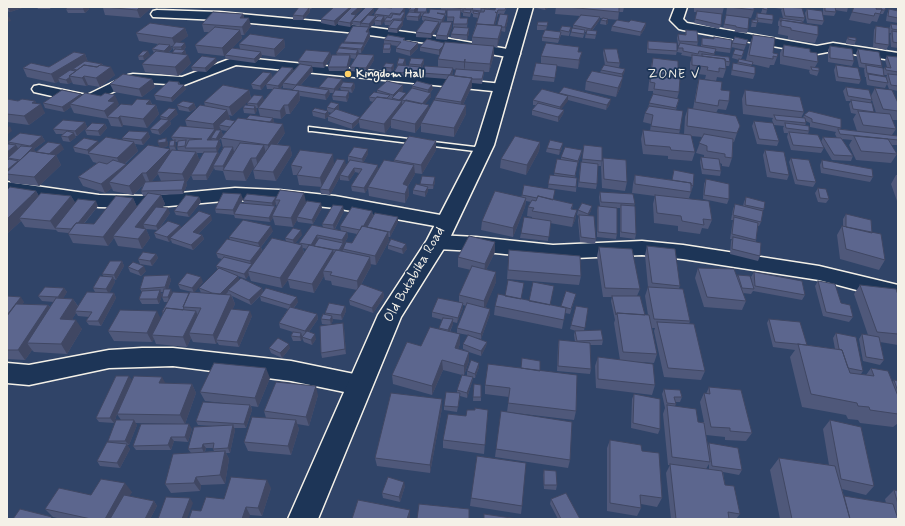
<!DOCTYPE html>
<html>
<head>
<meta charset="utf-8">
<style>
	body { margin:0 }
	#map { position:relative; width:905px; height:526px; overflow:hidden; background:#304468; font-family:Mynerve,sans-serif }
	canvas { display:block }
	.frame { position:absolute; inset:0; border:8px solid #f4f1e8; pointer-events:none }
</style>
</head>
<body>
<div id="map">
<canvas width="905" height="526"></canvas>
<div class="frame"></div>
</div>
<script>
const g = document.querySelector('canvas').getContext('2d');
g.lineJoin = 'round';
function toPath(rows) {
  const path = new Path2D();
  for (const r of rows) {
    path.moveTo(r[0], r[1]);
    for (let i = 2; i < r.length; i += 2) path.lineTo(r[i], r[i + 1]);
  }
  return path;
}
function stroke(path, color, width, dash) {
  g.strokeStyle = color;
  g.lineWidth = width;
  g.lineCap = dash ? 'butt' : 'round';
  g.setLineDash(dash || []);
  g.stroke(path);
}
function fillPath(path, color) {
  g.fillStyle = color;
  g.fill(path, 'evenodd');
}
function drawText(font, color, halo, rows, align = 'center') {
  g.font = font + ' Mynerve,sans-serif';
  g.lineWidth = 3.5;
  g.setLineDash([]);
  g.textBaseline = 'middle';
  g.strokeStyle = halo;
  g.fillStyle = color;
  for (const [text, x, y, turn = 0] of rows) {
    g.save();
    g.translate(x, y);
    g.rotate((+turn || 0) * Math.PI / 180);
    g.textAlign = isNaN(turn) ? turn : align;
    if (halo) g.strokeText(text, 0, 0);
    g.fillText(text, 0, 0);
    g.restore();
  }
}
const lane = toPath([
	[309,127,483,148,487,150,483,152,312,131,309,131,309,127]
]);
const street = toPath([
	[675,7,687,7,683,19,687,23,817,46,833,43,898,53,898,61,833,51,817,54,683,30,679,29,670,20,675,7],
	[157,10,219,12,347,24,427,35,513,50,518,51,520,54,518,57,513,58,427,43,347,32,219,20,153,17,151,14,153,11,157,10],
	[235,57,503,84,508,85,510,88,508,91,503,92,236,65,184,85,135,82,89,103,83,103,34,92,32,89,34,86,39,85,87,95,128,75,133,74,182,77,235,57],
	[7,182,99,195,147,196,235,188,279,190,335,196,446,216,453,218,455,222,453,226,446,228,335,208,279,202,235,200,147,208,99,207,7,192,7,182],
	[437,235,476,237,553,245,642,241,683,245,819,266,898,285,898,301,819,280,683,259,642,255,553,259,476,251,437,249,430,247,427,242,430,237,437,235],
	[142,348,173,348,291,361,359,375,367,378,371,385,367,392,359,395,291,381,173,366,109,368,29,385,7,383,7,363,29,365,109,350,142,348]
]);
const secondary = toPath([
	[519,7,533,7,494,145,448,242,401,317,318,519,288,519,378,315,427,240,476,145,519,7]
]);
stroke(lane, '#f4f1e8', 3);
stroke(street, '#f4f1e8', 3);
stroke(secondary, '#f4f1e8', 3);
fillPath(lane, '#1d3557');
fillPath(street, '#1d3557');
fillPath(secondary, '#1d3557');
fillPath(toPath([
	[7,7,25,7,10,12,7,11],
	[37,7,51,7,50,9,38,9],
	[62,7,91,7,89,7,89,9,85,13,68,13,66,9,68,7],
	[92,7,151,7,151,8,140,18,105,15,103,8,92,8],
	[291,7,313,7,311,9,310,9,310,12,303,20,293,20,293,15,299,8],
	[350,7,350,8,362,9,355,15,356,15,357,16,366,7,362,7,369,7,374,8,374,12,371,15,374,16,374,14,405,11,404,12,405,12,405,16,403,21,403,25,397,33,388,32,388,28,389,25,385,25,384,21,381,25,375,25,375,22,369,29,370,37,361,53,359,53,359,54,374,55,374,60,366,73,351,71,350,67,355,59,350,58,348,71,329,71,328,67,337,55,336,53,339,48,339,47,344,43,344,42,361,27,361,26,360,26,353,25,353,24,350,27,338,25,338,23,335,26,321,23,321,19],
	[407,7,427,7,427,13,429,13,441,10,441,7,473,7,473,8,473,7,490,7,489,10,495,10,496,7,507,7,504,14,498,14,495,25,497,25,508,15,508,19,505,32,501,31,497,48,494,47,494,55,489,72,484,72,482,84,472,83,472,86,463,105,466,114,454,137,421,132,421,125,415,133,391,128,391,125,385,133,360,128,359,122,352,129,328,121,328,117,325,119,313,116,312,111,327,111,327,107,339,109,338,110,360,117,360,118,373,102,370,101,369,97,377,93,377,90,403,85,403,90,401,92,406,95,412,88,412,86,433,89,430,93,431,97,425,104,429,109,435,100,435,98,447,79,422,77,422,73,438,67,438,59,440,54,439,55,420,51,420,47,444,43,472,44,472,37,478,18,473,17,473,14,472,14,472,13,471,13,470,17,463,16,463,13,461,12,460,18,468,18,467,28,469,33,467,40,451,38,451,34,454,28,453,28,453,21,447,21,447,11,446,11,446,14,443,22,452,27,447,40,436,39,436,35,440,24,439,23,439,26,431,38,416,37,416,32,424,21,422,20,422,16,421,16,421,17,418,21,407,20,406,16,409,12,409,10,410,9,407,8],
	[453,69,456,70,454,76,452,76,453,72],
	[328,112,332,113,329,115],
	[536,7,549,7,545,10,536,8],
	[556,7,624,7,623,12,619,12,618,20,608,19,608,23,606,25,600,24,601,20,602,18,600,18,599,21,592,31,597,31,595,39,585,38,586,32,585,32,583,38,570,36,571,32,573,28,573,25,580,16,555,14],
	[694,7,724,7,722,15,721,25,719,29,694,23,697,12,694,12],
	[727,7,754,7,754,10,751,18,726,15],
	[763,7,796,7,795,8,805,18,803,22,803,23,818,35,815,43,788,39,788,36,778,34,779,26,778,26,778,22,780,18,783,18,781,10,782,9,768,7,766,14,761,13],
	[818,7,848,7,847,12,835,10,836,12,834,16,823,15,823,8],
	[854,7,885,10,883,14,880,14,877,22,872,21,870,24,849,20],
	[807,9,824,21,822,25,807,23,805,13],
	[889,9,898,11,898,23,886,21,887,14],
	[757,13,773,20,772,24,757,22,756,27,751,27,752,20,755,20],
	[243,14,244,18,251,26,244,35,241,35,242,38,232,48,240,49,239,44,284,39,285,47,275,57,262,55,262,56,255,63,226,59,225,56,224,56,198,53,195,45,209,32,204,32,202,24],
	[726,15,748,29,747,33,734,32,735,30,723,28],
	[548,22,546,30,560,32,560,30,571,27,569,36,561,35,558,43,542,41,542,37,545,30,537,30,537,25],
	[629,22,646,23,645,28,640,36,611,31,612,26],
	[891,24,898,25,898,48,891,47,890,36,891,33,889,33,889,29],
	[876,26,889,45,886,50,873,47,874,30],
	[185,28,188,36,179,42,186,47,184,50,185,50,186,54,191,63,178,76,145,72,142,64,154,53,152,49,158,44,139,41,136,33],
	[171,46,173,46,172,47,174,51,172,53,168,53,172,49],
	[686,30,698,42,697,46,701,46,702,38,714,39,714,37,731,47,735,37,748,40,744,50,731,47,730,53,715,51,714,56,730,62,729,66,726,66,726,69,723,78,717,77,716,81,705,79,706,75,690,73,690,63,692,57,681,55,682,53,677,52,679,45,678,45,677,38,678,34,685,35],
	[753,35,777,57,774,65,770,65,769,68,752,64,751,66,755,74,753,79,731,75,732,68,733,63,737,64,739,60,732,58,733,54,743,55,741,59,746,60,750,43],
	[848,37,856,41,854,45,846,44,846,41],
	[384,40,405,41,418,48,410,56,396,52,396,48,397,46,391,45,391,48,390,53,383,53,383,49,384,44],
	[648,41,677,51,676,55,647,53,647,45],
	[784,45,810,52,818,62,815,67,819,71,817,76,810,74,809,71,810,70,780,64,780,53],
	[830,46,854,61,852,66,828,62,828,50],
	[604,49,620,63,619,67,616,67,625,69,624,73,622,77,621,86,616,97,585,90,586,81,600,73,601,70,605,65,603,53],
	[858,49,882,66,881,68,883,71,885,67,887,67,885,60,887,56,898,57,898,91,889,89,887,84,885,88,867,85,866,79,866,77,865,77,864,69,865,68,859,67,856,53],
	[884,75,887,75,886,78,884,77],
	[330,52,331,57,324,68,312,67,313,71,300,86,320,88,319,87,342,79,342,83,354,83,355,87,352,93,349,92,349,96,347,102,333,100,332,96,334,93,329,93,330,94,326,100,300,96,300,100,290,114,286,114,281,119,273,118,274,123,285,133,277,145,290,146,292,155,276,181,255,179,253,170,255,167,254,167,246,181,226,180,223,171,215,170,214,168,207,180,193,180,191,175,186,183,187,185,183,194,161,195,165,204,162,208,170,213,159,229,182,228,212,220,198,234,202,235,204,239,193,250,172,243,171,240,169,242,156,238,154,233,158,230,146,229,150,238,142,249,118,246,114,238,108,246,73,243,68,233,58,232,56,230,25,227,21,221,7,234,36,191,39,196,71,196,75,203,98,206,84,224,94,224,133,198,137,207,146,196,143,196,141,191,143,185,133,195,113,191,112,188,105,193,83,186,78,177,97,163,93,162,89,155,75,152,73,147,123,140,122,138,148,132,150,137,143,145,135,144,138,151,125,164,127,165,160,148,158,143,166,138,168,143,168,146,160,148,170,149,169,146,173,140,171,137,187,127,185,120,205,106,204,102,249,90,251,98,264,100,273,89,267,89,266,84,261,90,253,89,251,84,271,73,272,77,293,71,299,65,298,61],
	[283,85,283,88,293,89,292,90,280,89],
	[342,85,340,87,341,91,337,90],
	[250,99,247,103,248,105,243,108,244,113,255,114,257,110,256,108,258,108,260,116,235,121,228,120,230,119,229,115,232,116],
	[220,128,221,130,227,131,221,138,223,135,221,130,218,130],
	[221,139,223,148,219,155,218,152,217,152,221,145,219,140],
	[175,142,178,142,177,147,178,151,173,150,176,150,176,145],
	[197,153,204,153,199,160],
	[158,174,161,181,151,182],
	[578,52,580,61,578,69,557,66,554,82,532,80,533,75,541,63,541,56],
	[85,54,88,62,102,64,103,65,115,75,100,87,88,85,86,86,73,84,72,82,68,84,60,83,59,81,55,83,27,77,23,68,49,67],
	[150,55,144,60,139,60,138,56],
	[653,58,678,77,677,78,679,92,677,99,679,99,676,110,680,130,679,134,684,134,685,117,688,108,693,109,697,87,699,79,721,90,729,101,726,110,718,109,716,113,737,133,734,142,733,142,732,158,729,167,722,166,722,164,720,163,721,171,720,176,702,174,700,162,701,157,704,157,704,155,696,153,702,137,691,136,695,152,692,161,668,159,668,156,643,154,641,139,643,130,650,131,651,124,643,122,645,113,648,107,653,94,653,91,648,91,651,66],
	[424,59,424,63,421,70,420,70,420,72,418,78,395,76,394,72,397,66,397,64,406,63,405,66,409,66,409,64],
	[217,62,206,72,193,71,191,67],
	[394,64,394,68,392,73,383,72,383,67],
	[836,65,861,80,859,84,836,81,834,70],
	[152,79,155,87,142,97,114,92,110,84],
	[179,82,180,84,186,89,172,102,156,100,154,95],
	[846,87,871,96,875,88,898,103,898,118,897,120,892,120,896,129,892,135,898,136,898,145,891,145,897,154,891,163,856,160,849,145,852,140,842,139,853,156,851,161,832,160,821,142,824,148,821,153,791,150,787,137,788,133,784,133,783,128,784,126,774,125,772,120,773,118,743,114,742,99,745,90,804,112,801,118,803,118,804,115,841,128,840,129,857,131,853,119,856,114,851,113,849,104,851,101,846,101,843,91],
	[872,100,876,113,874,112,870,103],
	[806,121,810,123,810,127,836,132,835,134,837,138,823,137,821,142,808,134,809,131,805,126,806,123],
	[559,93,610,104,606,110,568,100,561,109,564,110,563,114,558,122,532,115,532,110,536,105,533,105,533,100,559,94],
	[82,96,119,104,117,106,117,107,132,105,150,100,152,104,156,105,159,114,147,128,123,125,122,127,111,126,108,119,74,113,71,107,64,112,45,108,43,103],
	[7,99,18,101,35,101,37,104,45,113,29,125,7,122],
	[194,103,196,108,190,112,179,110,177,105],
	[178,114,170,121,171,124,160,135,152,133,150,129,161,119,160,116],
	[754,121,779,141,777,146,757,144,752,126],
	[85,122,87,127,77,136,75,136,76,137,70,142,63,141,61,136,63,134,56,134,53,129],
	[105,124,107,128,100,136,87,135,85,130],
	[42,136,45,141,34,149,35,152,64,149,56,155,61,165,39,186,11,183,7,177,7,161,9,159,8,158,7,159,10,144,8,142],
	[436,141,436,150,422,174,414,173,415,174,408,186,409,195,405,203,369,196,368,188,365,193,352,191,351,186,359,173,355,172,349,181,340,180,340,177,330,195,321,194,320,189,322,187,299,185,297,175,293,175,291,165,334,163,322,187,346,165,344,168,349,161,348,161,348,156,368,149,368,154,363,163,378,165,378,169,394,161,394,160],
	[540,142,539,151,526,175,500,168,501,159],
	[584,145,602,161,601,166,598,166,597,184,596,189,578,187,580,167,581,162,582,162],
	[547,148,562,148,559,155,546,152],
	[582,150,581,155,577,166,575,178,577,178,576,192,548,188,550,175,554,175,557,159,561,159,561,157],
	[765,150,789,175,787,180,767,177,763,155],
	[603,158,627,182,625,191,602,188,601,167],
	[791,158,816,182,813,187,795,184,789,162],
	[822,160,873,177,870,182,821,173,820,165],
	[674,170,693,186,689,198,712,220,708,229,702,228,700,234,678,231,678,226,654,223,653,204,655,196,632,193,633,184,635,175,672,180],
	[896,175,898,175,898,202,897,201,891,184],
	[706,179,729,199,727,204,703,199,704,184],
	[435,182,433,189,428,189,428,191,425,197,413,194,413,190,420,185,420,184],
	[818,188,829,199,826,203,818,202,815,193],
	[600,192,635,204,634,206,636,234,635,239,620,237,620,208,617,208,617,234,616,239,597,237,597,210,598,206,600,206,599,197],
	[522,195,553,200,573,204,572,209,577,210,575,220,572,227,550,223,548,241,520,238,521,233,532,218,532,217,527,216,528,207,531,202,526,201,525,207,513,237,481,230,482,221,521,197],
	[199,197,201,202,189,217,176,215,174,211],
	[746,197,764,209,762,212,761,222,759,226,758,226,756,240,756,242,760,256,758,261,730,254,731,241,732,239,730,239,733,220,731,220,733,209,735,204,743,206,744,202],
	[276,198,306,202,322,208,313,224,298,222,297,220,293,227,275,225,273,218,270,222,235,218,234,215,216,213,215,209,243,199,241,203,244,203,243,200],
	[276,204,277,207,276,209,275,206,274,206],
	[578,210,591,211,588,216,596,239,595,244,580,242,578,220,579,216,577,215],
	[344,211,335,229,341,231,340,226,372,211,373,216,398,222,390,237,388,237,389,241,376,265,370,264,371,266,361,285,383,292,384,297,373,313,350,305,349,300,357,290,332,285,331,281,325,280,324,276,314,293,290,288,288,280,282,288,251,281,249,275,246,279,238,276,239,279,262,288,263,292,298,302,294,308,317,314,318,319,309,332,316,339,312,345,304,342,302,338,301,341,293,341,291,336,293,332,280,328,279,323,288,309,261,301,260,296,261,295,251,305,232,296,235,304,232,310,252,316,239,347,219,345,217,342,216,344,193,342,191,338,187,347,156,344,154,339,152,342,114,341,108,331,161,318,163,313,162,312,168,302,164,302,162,297,163,292,161,292,162,295,159,304,142,304,139,299,142,292,140,289,169,275,171,280,168,289,173,293,189,293,192,292,180,289,178,284,203,282,194,292,201,293,199,288,218,270,216,266,222,259,218,258,216,253,230,240,229,237,273,231,261,247,262,251,286,241,285,238,302,235,295,243,300,244,299,243,323,227,322,224],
	[347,232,357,234,352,243,344,246,344,244,348,237],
	[303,248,307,249,304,253],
	[846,214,872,233,885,260,879,270,840,259,837,235,842,226,843,226,843,219],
	[388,245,407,249,403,254,388,249],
	[647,246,680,286,679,288,690,321,689,324,705,371,701,380,664,377,654,331,655,328,652,328,657,354,654,363,641,362,655,385,652,395,596,388,595,366,598,357,620,360,614,323,615,320,611,301,612,297,603,297,597,256,599,247,640,289,637,296,645,315,648,315,645,296,648,287,645,255],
	[509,250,581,276,579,285,507,279],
	[495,252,486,270,496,282,485,307,490,309,490,314,481,339,474,337,487,342,486,346,481,356,469,352,469,361,464,375,467,376,467,371,479,367,475,378,473,378,472,382,467,398,460,396,457,412,444,410,444,406,457,393,457,390,462,375,443,370,432,395,393,384,392,375,439,329,439,328,443,320,432,317,432,312,459,302,459,295,471,270,458,267,458,257],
	[463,305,466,306,457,328,457,333,468,335,463,344,463,349,469,351,458,349,460,344,460,334,450,332,453,324,453,322,457,323,463,308],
	[156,254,158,258,152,266,140,264,138,259],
	[122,261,124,266,116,280,114,279,115,282,109,293,114,293,116,298,101,326,89,325,86,321,89,317,78,316,76,313,72,319,82,329,67,354,34,352,32,350,25,360,7,359,7,296,24,302,22,304,48,305,50,307,54,302,42,301,38,296,64,288,67,292,63,298,73,299,78,306,95,292,93,288,104,277,102,274],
	[128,267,146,271,141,276,130,272],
	[698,268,737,277,738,275,752,284,751,277,754,272,805,295,802,300,753,291,751,294,743,293,746,301,742,310,704,307,695,278],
	[818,281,841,303,853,317,849,322,823,316,815,286],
	[860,285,898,295,898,345,880,342,884,360,880,365,863,361,859,339,862,334,868,335,854,294],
	[566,291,576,294,570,314,565,313,562,329,494,315,495,306,521,299,561,307],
	[345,306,346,311,342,320,333,319,333,320,331,325,344,328,346,354,322,358,321,353,329,325,322,324,321,319,325,315,325,313],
	[576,306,588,308,584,331,603,340,602,345,590,345,591,369,590,374,557,371,558,345,559,340,575,342,574,335,575,331,576,331,570,329],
	[769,319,807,345,835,349,833,338,836,333,863,371,861,374,866,375,871,368,893,382,894,380,898,381,898,428,897,424,893,427,860,423,858,420,848,419,846,415,802,407,790,357,795,350,773,347,767,323],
	[269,348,290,348,282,358,271,353],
	[540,371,576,411,574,420,507,412,509,397,485,394,485,385],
	[270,378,258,407,251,406,252,410,246,428,234,428,235,430,230,453,226,453,229,459,225,484,201,485,200,491,171,493,165,484,191,453,188,449,212,426,198,425,196,421,232,404,205,401,200,392],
	[206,448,213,448,213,449,214,451,205,452],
	[132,380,166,383,192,384,196,393,185,424,192,429,188,442,174,441,171,450,136,450,133,446,179,424,135,423,137,425,129,445,127,445,130,449,120,468,100,466,97,461,109,443,108,441,121,420,117,414,114,423,99,422,96,418],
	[474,384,481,385,481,401,473,401],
	[709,387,752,433,746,441,725,440,725,437,706,435,708,446,709,443,742,470,739,475,723,472,725,485,740,514,736,519,671,519,666,473,670,465,668,465,663,414,665,408,662,394,664,389,682,397,680,402,676,402,676,404,675,406,698,422,704,422,700,402,704,393,706,394],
	[709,464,709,469,706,469],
	[634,394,660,429,658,434,631,428,632,399],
	[318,395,309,426,297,424,299,429,291,455,248,451,244,442,266,418,264,411],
	[442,399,442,408,430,473,377,466,375,458],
	[475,410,488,410,484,454,443,448,443,440,466,416],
	[830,420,874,486,866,495,842,489,844,497,844,496,886,503,885,499,894,490,898,491,898,519,780,519,770,470,779,458,829,465,823,429],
	[610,440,642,451,662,498,657,507,641,504,641,508,637,516,607,511,607,448],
	[496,449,570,460,568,468,495,457],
	[544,470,557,485,556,490,544,489,543,475],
	[405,486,400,502,383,498,382,493],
	[271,488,262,516,201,511,224,499],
	[132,492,129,496,154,501,157,506,150,519,61,519,53,517,45,509,91,495],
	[471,498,522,506,521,514,470,506],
	[551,499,580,519,558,519,550,504]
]), '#4f587a');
fillPath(toPath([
	[11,7,25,7,10,12,8,8],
	[86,7,89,7,89,9,85,13,83,9],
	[140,7,151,7,151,8,140,18,137,10],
	[350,7,351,11,338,21,338,23,335,26,334,21],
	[359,7,362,7,362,9,352,19,351,14],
	[405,7,405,11,401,18,400,14],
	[417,7,417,11,414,15,414,10],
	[545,7,549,7,545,10],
	[309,8,310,12,303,20,303,16],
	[374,8,374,12,363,24,361,23,360,26,360,22],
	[405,12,405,16,403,21,403,25,397,33,397,29,401,23,401,19],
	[421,13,421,17,418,21,418,17],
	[497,13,497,18,493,31,493,27],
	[243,14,245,22,240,18],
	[356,15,357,19,352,21,353,24,350,27,350,23],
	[445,15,445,19,442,24,442,20],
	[508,15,508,19,505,32,505,27],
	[376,16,376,20,374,20,375,22,369,29,369,31,367,36,366,32,369,27,369,24],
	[384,16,385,21,381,25,381,21],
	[7,17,9,17,11,21,7,22],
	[600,17,599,21,590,33,591,29],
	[249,18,251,26,244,35,242,27],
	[608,19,608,23,606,25,606,21],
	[439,22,439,26,431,38,431,34],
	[452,22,452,27,447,40,447,36],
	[646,23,645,28,640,36,641,32],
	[502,26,501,34,497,48,498,39],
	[185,28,188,36,175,46,172,38],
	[469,28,469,33,467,40,467,35],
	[240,30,242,38,226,55,225,55,225,56,224,56,222,48],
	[369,32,370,37,364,47,364,43],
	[284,39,285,47,275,57,274,49],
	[185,43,186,47,182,52,181,47],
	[418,43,418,48,410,56,410,51],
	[446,43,446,47,439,55,439,50],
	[364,44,364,49,361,53,361,49],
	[170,45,172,49,165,55,164,51],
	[494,46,494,55,489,72,490,64],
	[185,50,186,54,183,58,182,53],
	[358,50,359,54,356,59,356,54],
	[148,51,150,55,144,60,143,56],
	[261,52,262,56,255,63,254,59],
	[330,52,331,57,324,68,323,63],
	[582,52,580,61,578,69,579,60],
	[85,54,88,62,73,69,74,71,58,78,59,81,55,83,51,74],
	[188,55,191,63,178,76,175,67],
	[350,55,351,59,348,71,347,67],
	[374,55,374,60,366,73,366,68],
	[216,58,217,62,206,72,205,68],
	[405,59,406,63,404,69,403,64],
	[424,59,424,63,421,70,421,65],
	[465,59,465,67,464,70,464,62],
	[394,64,394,68,392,73,391,68],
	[312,66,313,71,296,90,296,85],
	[111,67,115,75,100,87,96,78],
	[420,67,420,72,418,78,417,74],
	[293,68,294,73,283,83,283,85,279,90,278,86],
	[453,68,453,72,450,80,450,75],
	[625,69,624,73,622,78,622,74],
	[271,73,272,77,261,90,260,86],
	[84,76,88,85,86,86,82,78],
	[70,77,72,82,68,84,66,80],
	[623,77,621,86,616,97,618,88],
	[472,78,472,86,460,111,461,102],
	[152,79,155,87,142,97,139,89],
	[342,79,343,83,335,94,334,89],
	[354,83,355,87,352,93,351,88],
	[184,85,186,89,172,102,171,98],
	[403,85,403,90,394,98,393,98,393,95],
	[432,85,433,89,428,95,428,90],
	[249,90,251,99,232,116,229,107],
	[329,90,330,94,326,100,325,95],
	[299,91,300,100,290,114,288,105],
	[349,91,349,96,347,102,346,97],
	[406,93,406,97,402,100,402,110,391,119,391,125,385,133,384,124,400,104,399,100],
	[431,93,431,97,421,109,421,104],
	[81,94,83,98,70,104,71,107,64,112,62,107],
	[115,95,119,104,117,106,119,111,107,117,104,111,108,101],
	[263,96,264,101,258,108,257,104],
	[568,96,568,101,559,112,560,107],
	[611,99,610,104,606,110,607,105],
	[150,100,153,108,156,105,159,114,147,128,143,119,146,104],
	[35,101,38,106,41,104,45,113,29,125,24,116,32,103],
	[194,103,196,108,190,112,188,108],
	[339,104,339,109,335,113,334,109],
	[284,105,286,114,281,119,280,111],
	[429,105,429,114,421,123,421,125,415,133,415,124],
	[466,105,466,114,454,137,454,128],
	[255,106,257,110,255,114,254,109],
	[176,109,178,114,170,121,171,124,160,135,158,130,168,121,167,118],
	[227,110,230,119,223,126,219,125,220,128,211,138,212,140,207,140,214,129,213,124],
	[564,110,563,114,558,122,558,117],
	[328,111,329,116,325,119,325,114],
	[120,116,123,125,122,127,118,118],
	[360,117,361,120,359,119,359,122,352,129,352,124],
	[273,118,274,122,270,122],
	[85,122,87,127,77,136,75,131],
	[105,124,107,128,100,136,98,131],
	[283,124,285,133,270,154,268,145],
	[10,126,12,131,7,135,7,128],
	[221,130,223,135,219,140,221,145,217,153,216,148,218,143,216,139],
	[148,132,150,137,143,145,141,140],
	[74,133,76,137,70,142,68,137],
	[42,136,45,141,34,149,36,152,23,164,20,160,32,148,30,146],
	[166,138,168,143,168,146,160,148,158,143],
	[175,140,176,145,176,150,174,146],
	[98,141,100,145,89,153,87,150],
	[436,141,436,150,422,174,421,165],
	[134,142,138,151,121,167,117,158],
	[540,142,539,151,526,175,527,165],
	[563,143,562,148,559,155,560,150],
	[61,144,64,149,52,159,49,154],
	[16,145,19,150,7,159,7,152],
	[264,145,266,154,258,167,256,158],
	[290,146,292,155,276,181,273,172],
	[233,147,234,152,224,171,223,166],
	[170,149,174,159,157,172,158,174,150,183,146,173],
	[368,149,368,154,363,163,362,159],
	[582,150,581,155,577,166,578,161],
	[196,152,200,161,186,183,187,185,183,194,182,190,185,181,182,174],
	[218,152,220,157,213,166,214,168,207,180,206,175],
	[333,154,334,163,322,187,320,178],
	[56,155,61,165,39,186,34,177],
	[251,158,254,167,246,181,243,172],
	[345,160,346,165,341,175,340,175,340,177,330,195,329,190],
	[18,161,21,165,7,174,7,170],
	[126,164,130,173,109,182,112,188,105,193,101,184],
	[378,165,378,170,368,187,368,188,365,193,364,188],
	[414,165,415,174,403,194,403,184],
	[354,168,355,172,349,181,348,177],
	[142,173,146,182,133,195,129,186],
	[435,177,435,182,433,189,433,185],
	[408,186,409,195,405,203,405,194],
	[428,187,428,191,425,197,425,192],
	[36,191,41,200,19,218,21,221,7,234,7,219],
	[304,193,306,202,297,217,297,220,293,227,291,218],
	[241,194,243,199,235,214,234,214,233,210],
	[161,195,165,204,149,225,143,224,145,229,135,227],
	[71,196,77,205,55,228,56,230,50,221],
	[199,197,201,202,189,217,187,213],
	[276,197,276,200,275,200,276,204,273,208,272,203],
	[133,198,137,207,113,236,114,238,108,246,103,237],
	[526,198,525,207,513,237,513,228],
	[96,201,98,206,75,234,73,229],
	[321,203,322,208,313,224,312,220],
	[275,206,276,211,272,216,273,218,270,222,269,218],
	[343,206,344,211,334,230,333,225],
	[592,206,591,211,587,218,588,214],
	[168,208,170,213,158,230,156,226],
	[577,210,575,220,572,227,574,218],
	[372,211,373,216,362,235,361,230],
	[211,215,212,220,195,237,193,232],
	[398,217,398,222,390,237,390,232],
	[180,225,182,229,170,238,171,240,169,242,167,237],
	[271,226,273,231,260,248,258,243],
	[146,229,150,238,142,249,138,239],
	[301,230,302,235,294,245,293,240],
	[347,232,348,237,344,244,344,248,343,249,343,250,339,256,339,251,343,244,342,240],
	[388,232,389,241,376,265,375,256],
	[202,235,204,239,193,250,191,245],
	[317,235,318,240,312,250,311,245],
	[495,242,495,252,484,274,485,264],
	[406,244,407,249,403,254,402,249],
	[302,245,304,254,287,279,288,280,282,288,280,278],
	[261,247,262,252,248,271,249,275,246,279,244,274,251,264,250,261],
	[333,250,335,259,323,271,324,276,314,293,312,284],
	[156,254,158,258,152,266,150,261],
	[370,257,371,266,358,290,357,281],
	[122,261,124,266,116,280,114,275],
	[144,266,146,271,141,276,138,271],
	[496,272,496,282,484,311,484,301],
	[169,275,171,280,167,292,165,287],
	[238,276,240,281,228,290,228,292,219,301,218,296],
	[113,277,115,282,109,294,106,289],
	[201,277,203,282,194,293,192,288],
	[64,288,67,292,61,302,58,297],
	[262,288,263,292,251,305,249,300],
	[171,289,173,294,170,302,168,297],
	[160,290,162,295,159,304,157,299],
	[383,292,384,297,373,313,372,308],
	[114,293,116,298,101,326,98,321],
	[231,295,235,304,218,340,216,340,217,342,216,344,213,335],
	[21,297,24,302,8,323,7,315],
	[297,297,298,302,292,310,290,305],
	[73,299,79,308,75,311,76,313,67,328,60,319],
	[463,303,463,308,457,323,458,318],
	[48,305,55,314,27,343,32,350,25,360,18,350],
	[345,306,346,311,342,320,341,315],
	[490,309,490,314,481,339,481,334],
	[157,311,162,321,152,335,154,339,152,342,147,333],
	[196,311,200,320,189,333,191,338,187,347,183,337],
	[250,311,252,316,239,347,237,342],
	[317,314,318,319,306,336,305,331],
	[332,316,333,320,331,325,330,320],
	[453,319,453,324,448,335,448,330],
	[76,320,82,329,67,354,61,344],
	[343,323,344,328,346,354,345,349],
	[301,333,303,338,301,341,300,337],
	[315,334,316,339,312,345,311,340],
	[460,334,460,344,455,357,455,348],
	[487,342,486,346,481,356,481,351],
	[289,344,290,348,282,358,280,353],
	[469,352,469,361,464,375,464,366],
	[442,360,443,370,432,395,432,386],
	[479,363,479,367,475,378,475,374],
	[266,368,270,378,258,407,255,398],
	[129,376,132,380,117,414,114,423,110,418],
	[162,377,167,386,159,383],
	[473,377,472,382,467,398,467,393],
	[192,384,196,393,185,424,180,415],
	[316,386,318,395,309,426,306,417],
	[442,399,442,408,430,473,430,465],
	[250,405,252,410,246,428,244,424],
	[134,420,137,425,129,445,125,441],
	[296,420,299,429,291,455,288,446],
	[189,424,192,429,188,442,185,437],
	[233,425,235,430,230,453,228,448],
	[171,437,174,441,171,450,168,445],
	[127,444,130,449,120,468,117,463],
	[203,444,206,448,204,453,202,448],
	[225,451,229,459,225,484,220,475],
	[196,477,201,485,200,491,194,483],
	[267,480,271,488,262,516,258,508],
	[404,482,405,486,400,502,399,497],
	[125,483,132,492,116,519,105,519],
	[190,498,193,503,187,519,182,519],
	[154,501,157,506,150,519,145,519],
	[246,507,250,515,249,519,242,519],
	[410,510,410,519,407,519]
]), '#404763');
const building = toPath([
	[68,7,86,7,83,9,66,9,68,7],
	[104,7,140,7,137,10,104,7],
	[299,7,309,8,303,16,293,15,299,7],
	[334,7,350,7,334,21,321,19,334,7],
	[352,7,359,7,351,14,356,15,350,23,338,21,352,7],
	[366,7,374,8,360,22,352,21,366,7],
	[379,7,392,8,393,7,405,7,400,14,391,13,389,16,374,14,379,7],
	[412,7,417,7,414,10,409,10,412,7],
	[418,7,427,7,426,12,417,12,418,7],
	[448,7,465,7,464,9,448,7],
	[466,7,473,7,472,9,465,9,466,7],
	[473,7,489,7,488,9,481,8,481,11,472,10,473,7],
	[496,7,506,7,505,10,498,10,497,13,495,12,497,13,494,25,477,24,476,25,480,12,484,12,485,9,495,10,496,7],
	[567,7,619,7,619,12,567,7],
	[729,7,754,7,754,10,729,7],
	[763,7,768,7,767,10,763,9,763,7],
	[783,7,802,8,805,18,785,16,783,7],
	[825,7,835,7,836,12,825,11,825,7],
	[854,7,877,7,876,9,882,9,880,14,875,13,874,16,852,12,854,7],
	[877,7,886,7,885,10,882,10,882,9,876,9,877,7],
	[430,9,446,10,445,14,437,13,445,15,442,20,422,16,424,13,429,13,430,9],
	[807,9,822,11,824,21,808,19,807,9],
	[889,9,898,11,898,18,888,16,889,9],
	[447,10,461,10,460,18,468,18,467,24,453,24,454,17,447,17,447,10],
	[463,10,471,10,470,13,463,12,463,10],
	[474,11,479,12,479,14,473,13,474,11],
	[697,11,722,14,721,25,695,19,697,11],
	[213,12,243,14,240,18,249,18,242,27,202,24,213,12],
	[402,12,405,12,401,19,393,19,391,21,384,21,387,17,391,18,393,14,400,15,402,12],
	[409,12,421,13,418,17,406,16,409,12],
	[757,13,773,15,773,20,757,18,757,13],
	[500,14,508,15,505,27,501,27,502,26,497,25,500,14],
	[368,15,376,16,369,24,361,23,368,15],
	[581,15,600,17,591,29,573,25,581,15],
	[726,15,749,18,748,29,736,27,736,26,724,24,726,15],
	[378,16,384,16,381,21,374,20,378,16],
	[603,18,608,19,606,21,601,20,603,18],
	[780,18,802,21,803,23,781,20,781,22,780,21,780,18],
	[394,20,403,21,397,29,388,28,394,20],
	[425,20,439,22,431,34,416,32,425,20],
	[617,20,629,22,631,20,646,23,641,32,612,26,617,20],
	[752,20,758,20,757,23,752,22,752,20],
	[781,20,818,26,818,35,791,30,791,28,781,26,781,20],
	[441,22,452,22,447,36,436,35,441,22],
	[538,22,548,22,547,26,537,25,538,22],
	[150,23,185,28,172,38,136,33,150,23],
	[477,24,502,26,498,39,472,37,477,24],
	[891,24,898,25,898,30,892,29,891,24],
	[353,26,369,27,366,32,369,32,364,43,344,42,353,26],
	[562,26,571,27,569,32,560,30,562,26],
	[876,26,889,28,889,45,875,43,876,26],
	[215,27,240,30,222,48,195,45,215,27],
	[454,27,469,28,467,35,451,34,454,27],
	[572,28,585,30,584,34,571,32,572,28],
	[545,30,561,32,559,39,542,37,545,30],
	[587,30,597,31,596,35,586,34,587,30],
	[686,30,697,31,698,42,679,41,678,34,686,35,686,30],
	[892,31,898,32,898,43,893,42,892,31],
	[250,34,284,39,274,49,239,44,250,34],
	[388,35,405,38,403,40,418,43,410,51,396,48,401,42,384,40,388,35],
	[753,35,775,38,773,53,778,54,777,57,773,56,773,59,749,55,753,35],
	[714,37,732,40,731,49,702,45,702,38,714,39,714,37],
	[735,37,748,40,746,45,732,43,735,37],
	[848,37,856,38,856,41,848,39,848,37],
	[427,39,444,43,443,46,439,50,420,47,427,39],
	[648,41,677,43,677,51,648,49,648,41],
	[176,42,185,43,181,47,172,47,176,42],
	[445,42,494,46,490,64,465,62,465,59,464,62,438,59,445,42],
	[342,43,364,44,361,49,339,47,342,43],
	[546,43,579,47,578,52,582,52,579,60,541,56,546,43],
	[680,43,716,49,714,54,699,51,698,54,683,51,683,48,678,48,680,43],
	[159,44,170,45,164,51,152,49,159,44],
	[384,44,391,44,390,49,383,49,384,44],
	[784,45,810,49,810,52,817,53,818,62,783,56,784,45],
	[830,46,852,49,854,61,830,58,830,46],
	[232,48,261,52,254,59,225,55,232,48],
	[339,48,358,50,356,54,336,53,339,48],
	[175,49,185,50,182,53,172,53,175,49],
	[604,49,617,49,620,63,607,62,604,49],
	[735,49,744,51,742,56,733,54,735,49],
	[858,49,879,52,882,66,861,63,858,49],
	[306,50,330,52,323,63,298,61,306,50],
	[143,51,148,51,143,56,138,56,143,51],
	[156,51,188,55,175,67,142,64,156,51],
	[74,52,85,54,51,74,23,68,31,63,49,67,74,52],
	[358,54,374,55,366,68,350,67,358,54],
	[702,54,729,57,730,62,725,61,725,59,702,56,702,54],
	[332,55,350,55,347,67,328,67,332,55],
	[692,55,725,59,726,69,719,68,719,72,707,70,708,67,692,65,692,55],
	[202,56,216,58,205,68,191,67,202,56],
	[887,56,898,57,898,72,886,70,885,67,891,68,887,56],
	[399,58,405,59,403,64,397,64,399,58],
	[411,58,424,59,421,65,409,64,411,58],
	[653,58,678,61,678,77,651,73,653,58],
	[739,59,753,62,752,65,738,62,739,59],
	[85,61,102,64,97,67,84,65,77,70,73,69,85,61],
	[386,63,394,64,391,68,383,67,386,63],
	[536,63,557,65,555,78,533,75,536,63],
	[733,63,755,67,755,74,732,70,733,63],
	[300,64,312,66,296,85,283,83,300,64],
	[84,65,97,67,100,65,111,67,96,78,84,76,82,78,69,76,84,65],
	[398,65,420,67,417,74,394,72,398,65],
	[604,65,625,69,622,74,601,70,604,65],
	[836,65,858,68,861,80,838,77,836,65],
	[866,65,883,68,884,76,867,73,866,65],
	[425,66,453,68,450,75,422,73,425,66],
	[282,67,293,68,278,86,266,84,282,67],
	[811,67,819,68,819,71,812,70,811,67],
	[456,69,484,71,482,79,472,79,472,78,454,76,456,69],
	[70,70,76,71,69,76,70,77,66,80,58,78,70,70],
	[592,71,623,77,618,88,586,81,592,71],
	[263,72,271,73,260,86,251,84,263,72],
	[123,74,152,79,139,89,110,84,123,74],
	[868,74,886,77,888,83,869,80,868,74],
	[888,74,898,75,898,86,891,85,888,74],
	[449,75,472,78,461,102,435,98,449,75],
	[651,75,680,79,679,92,654,89,655,83,650,82,651,75],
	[328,77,342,79,334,89,319,87,328,77],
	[699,79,722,82,721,90,730,91,729,101,719,100,718,106,695,102,699,79],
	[169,81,179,82,178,84,184,85,171,98,154,95,169,81],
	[387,81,403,85,393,95,377,90,387,81],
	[417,81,432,85,428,90,412,86,417,81],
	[343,82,354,83,351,88,340,87,343,82],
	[223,85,249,90,229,107,204,102,223,85],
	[297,85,329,90,325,95,292,90,297,85],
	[564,87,611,99,607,105,559,93,564,87],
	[846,87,869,90,872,100,848,96,846,87],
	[274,88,299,91,288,105,284,105,280,111,258,108,274,88],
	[412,88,431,93,422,104,402,100,412,88],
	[875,88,892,90,898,103,898,111,883,109,875,88],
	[542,89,568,96,560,107,533,100,542,89],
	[62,90,81,94,62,107,43,103,62,90],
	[335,90,349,91,346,97,332,96,335,90],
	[745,90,800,97,804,112,746,105,745,90],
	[399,91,406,93,399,100,392,98,399,91],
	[374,92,390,95,387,98,377,97,376,98,369,97,374,92],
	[85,93,101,96,105,93,115,95,108,101,115,102,104,111,70,104,85,93],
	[653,94,679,99,676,108,649,103,653,94],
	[254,95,263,96,257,104,247,103,254,95],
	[377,97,402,101,384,124,359,119,377,97],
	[7,99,18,101,22,99,35,101,32,103,41,104,24,116,7,114,7,99],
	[137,99,150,100,146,104,156,105,143,119,120,116,118,118,107,117,121,104,132,105,137,99],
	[406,100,429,105,415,124,391,119,406,100],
	[434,100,466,105,454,128,421,123,434,100],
	[851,100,872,103,874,112,853,109,851,100],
	[183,101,194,103,188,108,177,105,183,101],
	[331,102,339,104,334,109,327,107,331,102],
	[538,103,564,110,558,117,532,110,538,103],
	[200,105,227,110,213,124,185,120,200,105],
	[245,105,255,106,254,109,243,108,245,105],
	[649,106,683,111,680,130,651,126,653,115,645,113,649,106],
	[169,108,176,109,167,118,160,116,169,108],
	[315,108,328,111,325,114,312,111,315,108],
	[688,108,736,116,740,126,737,133,687,126,688,108],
	[336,109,360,117,352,124,328,116,336,109],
	[809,111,841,119,841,128,812,122,812,119,804,115,809,111],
	[858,111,890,114,896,129,863,125,858,111],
	[250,115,273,118,270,122,246,119,250,115],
	[774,115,805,118,806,123,776,120,774,115],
	[238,118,283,124,268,145,221,138,238,118],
	[161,119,169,120,158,130,150,129,161,119],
	[226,119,235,121,230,127,219,125,226,119],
	[63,120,85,122,75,131,53,129,63,120],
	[754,121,773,123,779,141,759,139,754,121],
	[92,123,105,124,98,131,85,130,92,123],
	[785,123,809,126,809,131,786,128,785,123],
	[180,126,215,129,207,140,219,140,216,148,185,148,189,140,202,139,171,137,180,126],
	[838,129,898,136,898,140,840,134,838,129],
	[216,130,221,130,216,139,211,138,216,130],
	[643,130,691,135,695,152,671,150,670,147,645,145,643,130],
	[67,131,74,133,68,137,61,136,67,131],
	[129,131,148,132,141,140,122,138,129,131],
	[789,132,818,135,824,148,793,145,789,132],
	[20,133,42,136,30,146,8,142,20,133],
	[704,134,733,139,732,158,725,157,725,154,707,151,707,146,699,143,704,134],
	[409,136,436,141,421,165,394,160,409,136],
	[515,136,540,142,527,165,501,159,515,136],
	[854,136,888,139,897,154,861,151,854,136],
	[106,137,134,142,117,158,88,153,106,137],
	[823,137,841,138,853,156,834,155,823,137],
	[84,138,98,141,87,150,73,147,84,138],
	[166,138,166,142,158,143,158,140,166,138],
	[175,140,174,146,169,146,170,141,175,140],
	[186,140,185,146,177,147,178,141,186,140],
	[550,140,563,143,560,150,547,148,550,140],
	[48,142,61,144,49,154,36,152,48,142],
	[240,143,264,145,256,158,251,158,243,172,223,170,240,143],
	[8,144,16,145,7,152,7,145,8,144],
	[271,144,290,146,273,172,253,170,271,144],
	[148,145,170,149,146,173,142,173,129,186,109,182,148,145],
	[584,145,602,147,602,161,582,159,584,145],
	[21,146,33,147,20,160,8,158,21,146],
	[224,147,233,147,223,166,213,166,224,147],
	[354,147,368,149,362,159,348,156,354,147],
	[565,147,582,150,578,161,561,157,565,147],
	[172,150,196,152,182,174,157,172,172,150],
	[300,150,333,154,320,178,297,175,302,167,291,165,300,150],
	[765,150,784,152,789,175,770,172,765,150],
	[30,151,56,155,34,177,7,174,7,172,30,151],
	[204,152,218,152,206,175,191,175,204,152],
	[701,157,719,159,721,171,703,169,701,157],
	[603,158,626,160,627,182,604,179,603,158],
	[791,158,809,160,816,182,797,180,791,158],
	[9,159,18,161,7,170,7,161,9,159],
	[337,159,345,160,329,190,320,189,337,159],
	[557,159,578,162,575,176,554,173,557,159],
	[113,160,126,164,101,184,78,177,99,162,107,164,113,160],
	[350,160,378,165,364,188,351,186,362,169,354,168,348,177,340,175,350,160],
	[384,160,414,165,403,184,408,186,405,194,368,187,384,160],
	[822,160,872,169,873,177,823,168,822,160],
	[581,162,598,164,597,184,579,182,581,162],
	[674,170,694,174,693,186,691,185,691,183,672,180,674,170],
	[550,175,577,178,576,187,548,184,550,175],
	[635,175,691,183,691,192,635,184,635,175],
	[422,176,435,177,433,185,420,184,422,176],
	[706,179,729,184,729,199,704,195,706,179],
	[185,180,182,190,141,191,145,182,185,180],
	[416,184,428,187,425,192,413,190,416,184],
	[524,185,555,190,553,200,538,196,537,198,522,195,524,185],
	[10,187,36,191,7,219,7,190,10,187],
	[818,188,826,189,829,199,820,198,818,188],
	[280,190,304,193,291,218,272,216,280,200,275,200,280,190],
	[495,191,526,198,513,228,482,221,495,191],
	[600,192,633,194,635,204,601,202,600,192],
	[41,193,71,196,50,221,19,218,41,193],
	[148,193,161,195,135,227,146,229,138,239,113,236,148,193],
	[223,193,241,194,233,210,215,209,223,193],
	[247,194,276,197,272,203,243,200,247,194],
	[186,195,199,197,187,213,174,211,186,195],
	[655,195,709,201,712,220,703,219,704,225,682,221,681,216,657,213,655,195],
	[116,196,133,198,103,237,68,234,76,223,94,224,116,196],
	[538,196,573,204,571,209,577,210,574,218,532,211,534,208,528,207,532,200,536,201,538,196],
	[746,197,765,202,764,209,745,205,746,197],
	[78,199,96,201,78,223,76,223,71,229,55,228,78,199],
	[307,201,321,203,312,220,297,217,307,201],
	[240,203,275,206,269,218,234,214,240,203],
	[582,203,592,206,588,214,578,210,582,203],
	[735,204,763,211,761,222,733,215,735,204],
	[333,205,343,206,333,225,322,224,333,205],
	[621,205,635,206,636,234,621,232,621,205],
	[598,206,617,208,617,234,598,232,598,206],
	[156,207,168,208,156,226,143,224,156,207],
	[352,207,372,211,363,227,362,226,360,230,340,226,352,207],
	[199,211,211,215,193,232,202,235,191,245,170,238,199,211],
	[375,213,398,217,390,232,367,227,375,213],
	[846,214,871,220,872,233,846,227,846,214],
	[579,215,594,216,596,239,581,237,579,215],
	[524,217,551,221,549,237,521,233,524,217],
	[734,217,758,223,756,240,732,234,734,217],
	[243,220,271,226,258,243,229,237,243,220],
	[168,221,180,225,167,237,154,233,168,221],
	[312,225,347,232,342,240,317,235,311,245,299,243,312,225],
	[362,226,388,232,375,256,343,249,346,242,352,243,362,226],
	[842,226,881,234,885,260,846,249,842,226],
	[293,228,301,230,293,240,285,238,293,228],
	[469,236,495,242,485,264,458,257,469,236],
	[733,237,761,243,760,256,732,249,733,237],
	[272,238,302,245,280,278,248,271,272,238],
	[319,238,343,243,339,250,336,250,314,246,319,238],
	[227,239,261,247,250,261,216,253,227,239],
	[391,239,406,244,402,249,388,245,391,239],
	[309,245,333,250,312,284,287,279,309,245],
	[647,246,675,249,680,286,652,283,647,246],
	[599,247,632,249,640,289,605,288,599,247],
	[336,250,370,257,357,281,330,275,332,272,323,271,336,250],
	[509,250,580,256,581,276,508,270,509,250],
	[143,252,156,254,150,261,138,259,143,252],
	[224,257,252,264,244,274,216,266,224,257],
	[110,261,122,261,114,275,102,274,110,261],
	[133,262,144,266,138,271,128,267,133,262],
	[472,266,496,272,484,301,459,295,472,266],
	[219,268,238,276,220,294,212,293,199,288,219,268],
	[698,268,734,269,746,301,707,297,698,268],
	[754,272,802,281,805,295,755,286,754,272],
	[187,273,201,277,192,288,178,284,187,273],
	[169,275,165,287,140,289,144,276,169,275],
	[738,275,750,276,754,289,742,288,738,275],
	[100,276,113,277,106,289,93,288,100,276],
	[241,278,262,288,249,300,228,290,241,278],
	[508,280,524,283,521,299,505,296,508,280],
	[818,281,835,284,841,303,850,305,853,317,826,312,818,281],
	[533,282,554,286,550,305,529,301,533,282],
	[361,284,383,292,372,308,349,300,361,284],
	[860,285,896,289,898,295,898,334,877,332,860,285],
	[45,287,64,288,58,297,38,296,45,287],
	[648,287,683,289,690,321,654,319,648,287],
	[266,288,297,297,290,305,260,296,266,288],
	[164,289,171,289,168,297,162,297,164,289],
	[160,290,157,299,139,299,142,291,160,290],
	[566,291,576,294,571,309,561,306,566,291],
	[87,292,114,293,98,321,86,321,92,312,75,311,87,292],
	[173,292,189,293,183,307,184,308,183,310,166,308,164,312,162,312,173,292],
	[190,292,231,295,213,335,189,333,201,308,183,307,190,292],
	[498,294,566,308,564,320,495,306,498,294],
	[7,296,21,297,7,315,7,296],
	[612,296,640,296,645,315,617,313,616,315,612,296],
	[56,298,73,299,60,319,76,320,61,344,27,343,56,298],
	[438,298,463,303,458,318,432,312,438,298],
	[329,303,345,306,341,315,325,313,329,303],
	[467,303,490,309,481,334,457,328,467,303],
	[16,304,48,305,18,350,7,350,7,316,16,304],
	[576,306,588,308,585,328,571,325,576,306],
	[290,307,317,314,305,331,279,323,290,307],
	[166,308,196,311,183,337,152,335,166,308],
	[231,309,250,311,237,342,216,340,231,309],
	[120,310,157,311,147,333,108,331,120,310],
	[617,313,649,315,657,354,623,352,617,313],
	[323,314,332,316,330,320,321,319,323,314],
	[443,318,453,319,448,330,439,328,443,318],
	[769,319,800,322,807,345,775,342,769,319],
	[657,322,694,324,705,371,668,368,657,322],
	[343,323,345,349,321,353,320,326,343,323],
	[430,327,460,334,455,348,469,352,464,366,442,360,432,386,392,375,407,342,421,346,430,327],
	[601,330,603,340,577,341,575,331,601,330],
	[307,331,315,334,311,340,302,337,307,331],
	[293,332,301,333,300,337,291,336,293,332],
	[836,333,856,337,863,371,848,368,842,350,839,349,836,333],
	[862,334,879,337,884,360,866,357,862,334],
	[468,335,487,342,481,351,463,344,468,335],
	[278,338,289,344,280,353,269,348,278,338],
	[559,340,590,343,591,369,558,366,559,340],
	[798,344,842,350,850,373,874,376,871,368,888,371,898,396,898,414,870,410,869,407,858,406,857,403,811,394,798,344],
	[598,357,653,364,655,385,598,379,598,357],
	[522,358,540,361,540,371,521,368,522,358],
	[471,360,479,363,475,374,467,371,471,360],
	[214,363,266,368,255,398,200,392,214,363],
	[488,364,577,375,576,411,508,403,510,388,485,385,488,364],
	[462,375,473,377,467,393,457,390,462,375],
	[116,376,129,376,110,418,96,418,116,376],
	[134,376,162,377,159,383,192,384,180,415,117,414,134,376],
	[894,380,898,381,898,392,894,380],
	[276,382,316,386,306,417,264,411,276,382],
	[474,384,481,385,481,397,473,397,474,384],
	[709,387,741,390,752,433,730,431,730,428,711,427,704,393,710,394,709,387],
	[664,389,680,390,682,397,674,397,676,404,667,403,664,389],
	[446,392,460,393,458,407,444,406,446,392],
	[391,393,442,399,430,465,375,458,391,393],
	[634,394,660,399,660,429,633,423,634,394],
	[203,402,250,405,244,424,196,421,203,402],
	[667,405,696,409,698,422,704,423,710,462,672,457,667,405],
	[475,408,488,410,485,445,443,440,448,414,466,416,467,410,475,410,475,408],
	[501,411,572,422,570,460,496,449,501,411],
	[252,417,296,420,288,446,244,442,252,417],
	[116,420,134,420,125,441,108,441,116,420],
	[830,420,861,427,874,486,841,479,830,420],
	[141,424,189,424,185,437,171,437,168,445,133,446,141,424],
	[233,425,228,448,213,449,214,443,203,444,202,448,188,449,194,427,233,425],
	[610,440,641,445,642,451,659,453,662,498,640,495,641,508,610,503,610,440],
	[107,442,127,444,117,463,97,461,107,442],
	[709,443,738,448,742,470,712,466,709,443],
	[225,451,220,475,196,477,194,483,165,484,173,454,225,451],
	[477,456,526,463,522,506,471,498,477,456],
	[779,458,835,466,850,519,792,519,779,458],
	[670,464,722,471,725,485,734,486,740,514,728,512,729,519,676,519,670,464],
	[544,470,556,471,557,485,544,485,544,470],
	[231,477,267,480,258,508,246,507,242,519,189,519,192,510,201,511,206,497,224,499,231,477],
	[388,477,404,482,399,497,382,493,388,477],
	[101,479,125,483,105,519,91,519,45,509,59,488,91,495,101,479],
	[894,490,898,491,898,504,894,490],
	[566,493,580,519,561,519,551,499,566,493],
	[124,495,154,501,145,519,110,519,124,495],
	[844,496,893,504,898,519,850,519,844,496],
	[166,497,190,498,182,519,158,519,166,497],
	[358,500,410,510,407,519,352,519,358,500],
	[419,504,469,509,469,519,417,519,419,504],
	[20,509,52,517,50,519,13,519,20,509],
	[484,514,518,519,484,519,484,514]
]);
fillPath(building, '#5c668e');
stroke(building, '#404763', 1);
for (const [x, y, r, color] of [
	[348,74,4,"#ffd166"]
]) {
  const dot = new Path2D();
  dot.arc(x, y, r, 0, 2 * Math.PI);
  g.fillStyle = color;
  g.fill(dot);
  stroke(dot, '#1d3557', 1.5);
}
drawText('bold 12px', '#f4f1e8', '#1d3557', [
	["Kingdom Hall",356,74]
], 'left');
g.letterSpacing = '1px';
drawText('13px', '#f4f1e8', '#1d3557', [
	["ZONE V",674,75]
]);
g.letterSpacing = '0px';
drawText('14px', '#f4f1e8', '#1d3557', [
	["Old Butabika Road",415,275,-60]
]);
</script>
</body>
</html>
